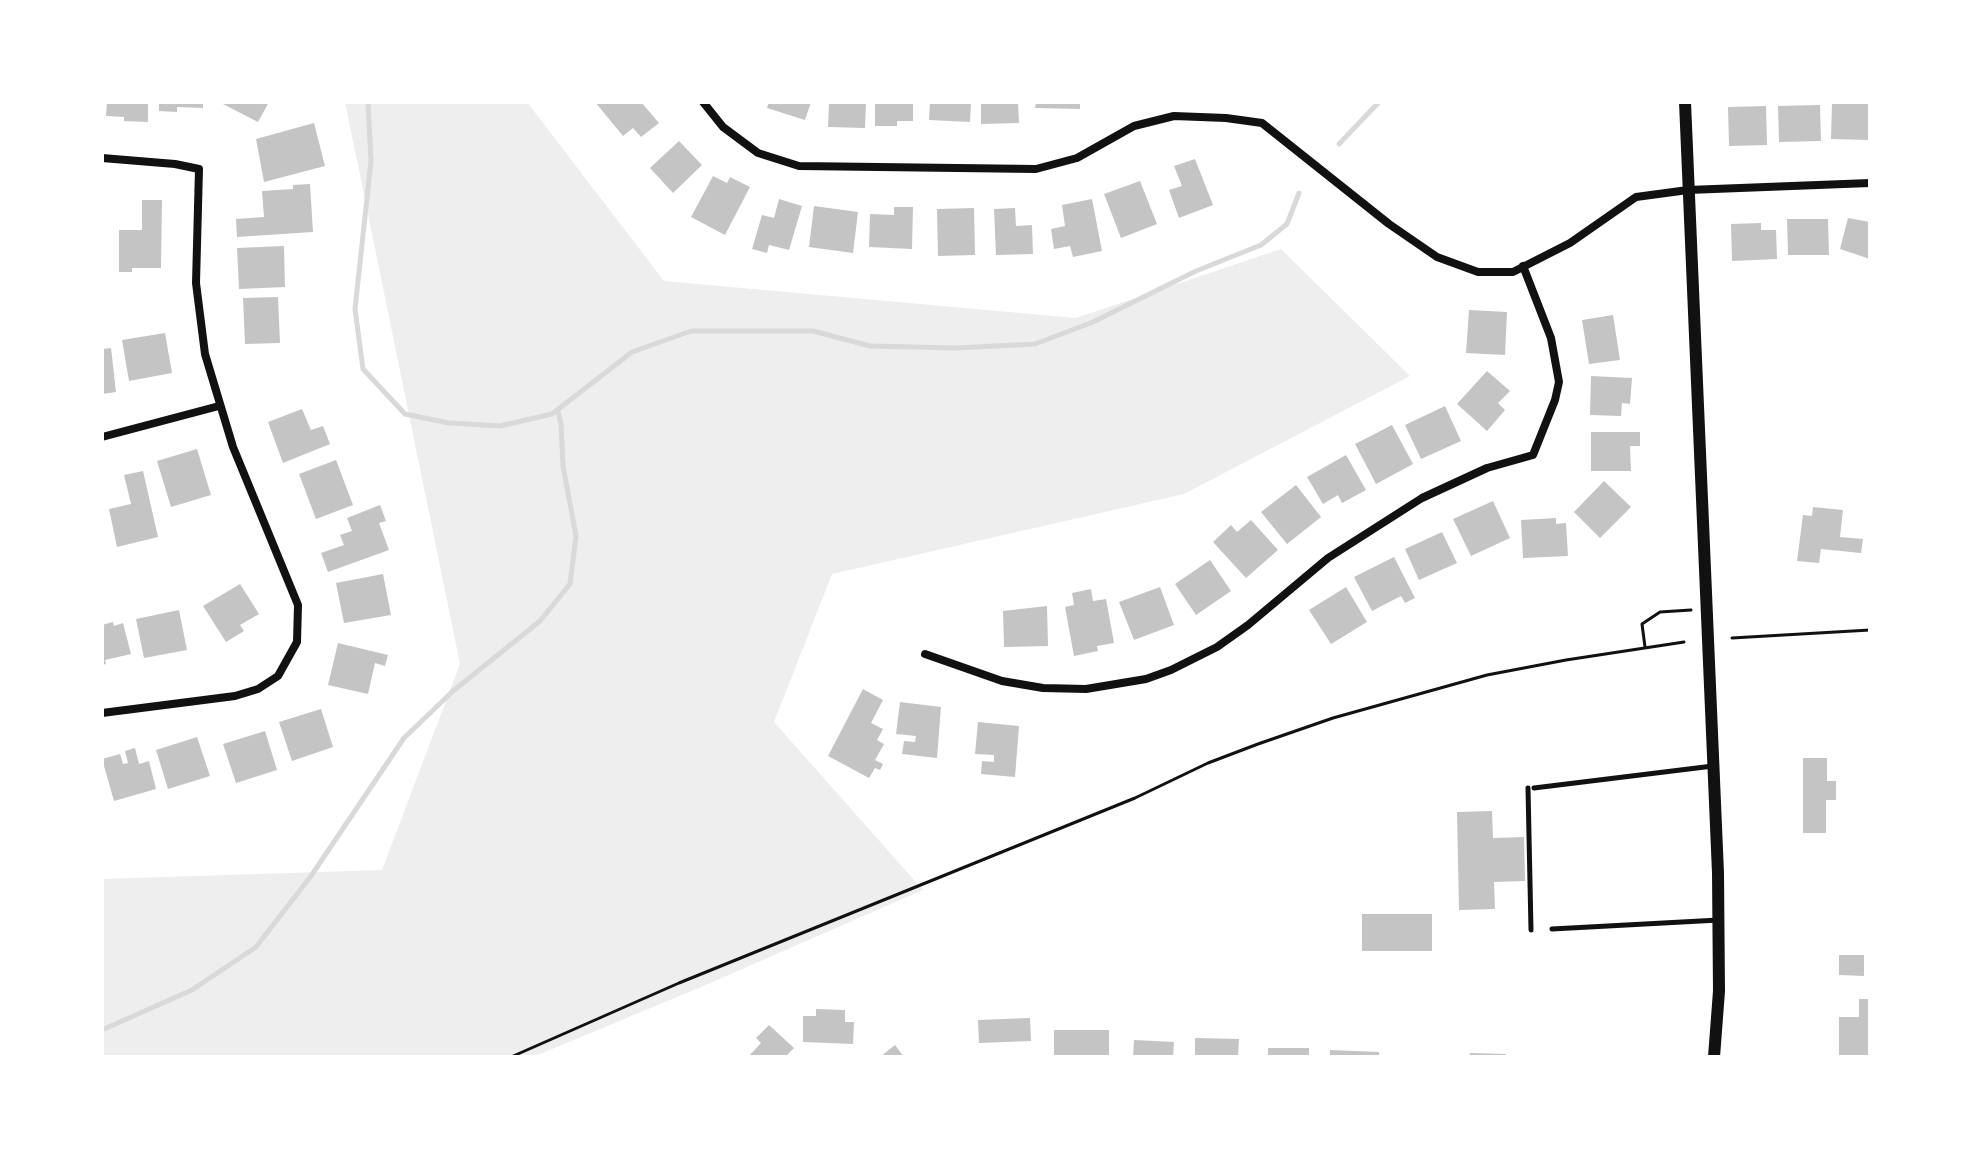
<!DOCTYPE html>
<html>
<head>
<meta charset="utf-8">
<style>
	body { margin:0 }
	#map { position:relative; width:1972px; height:1159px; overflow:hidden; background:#fff; font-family:"Golos Text",sans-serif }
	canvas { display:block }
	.frame { position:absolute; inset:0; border:104px solid #fff; pointer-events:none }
</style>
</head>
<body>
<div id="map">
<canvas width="1972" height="1159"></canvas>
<div class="frame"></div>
</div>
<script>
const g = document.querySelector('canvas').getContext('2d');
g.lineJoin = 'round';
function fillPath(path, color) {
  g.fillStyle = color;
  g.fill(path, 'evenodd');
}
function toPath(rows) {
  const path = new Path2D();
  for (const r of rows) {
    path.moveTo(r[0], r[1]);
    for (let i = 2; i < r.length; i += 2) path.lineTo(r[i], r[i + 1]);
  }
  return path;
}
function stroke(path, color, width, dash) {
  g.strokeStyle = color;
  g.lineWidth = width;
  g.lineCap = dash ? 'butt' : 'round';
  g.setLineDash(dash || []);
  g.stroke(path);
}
fillPath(toPath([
	[345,102,527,102,664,281,1076,318,1281,249,1410,376,1184,494,832,574,774,722,923,890,701,987,533,1057,102,1057,102,879,382,870,460,664]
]), '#eee');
stroke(toPath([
	[368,102,371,161,355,309,363,369,405,414,449,423,500,426,552,414,632,352,691,331,813,331,870,346,955,348,1035,344,1093,322,1196,271,1261,245,1287,224,1299,193],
	[1339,144,1379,102],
	[102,1030,192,990,256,947,311,876,404,738,453,691,540,621,570,584,576,536,563,466,561,424,558,411]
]), '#d9d9d9', 5);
fillPath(toPath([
	[107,102,148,102,148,122,124,121,124,117,106,116],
	[159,102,203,102,203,108,177,107,177,112,159,111],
	[219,102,269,102,258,122],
	[595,102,641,102,659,123,641,137,633,128,623,136],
	[769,102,811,102,805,120,767,108],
	[829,102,866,102,865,128,828,127],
	[875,102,913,102,913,121,897,121,897,126,875,126],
	[930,102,971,102,970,122,929,120],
	[981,102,1018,102,1019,123,981,124],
	[1036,102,1080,102,1080,109,1035,108],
	[1832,102,1870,102,1870,140,1831,139],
	[1820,105,1821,141,1779,142,1778,106],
	[1766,106,1767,145,1729,146,1728,107],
	[314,123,325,166,264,182,256,139],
	[679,141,702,165,673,193,650,168],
	[1195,159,1213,205,1179,218,1169,190,1182,186,1174,166],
	[713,176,727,183,730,177,750,187,725,235,691,217],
	[1140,181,1157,224,1121,238,1104,194],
	[310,184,313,232,237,237,236,219,264,217,262,191,293,189,293,185],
	[779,199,802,206,789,250,769,245,767,253,752,249,762,215,774,218],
	[1092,199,1102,251,1073,257,1070,246,1054,249,1051,229,1065,226,1062,205],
	[142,200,162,200,161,268,132,268,132,272,119,272,119,230,142,230],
	[814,206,858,212,853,253,809,247],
	[894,207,913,207,912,249,869,247,870,214,894,215],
	[974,208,975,255,938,256,937,209],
	[1015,208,1016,226,1032,225,1033,254,996,255,994,209],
	[1848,218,1870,222,1870,259,1840,249],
	[1787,219,1828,219,1829,255,1788,255],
	[1761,223,1761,230,1776,230,1777,259,1732,261,1731,224],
	[284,246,285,287,239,289,237,248],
	[278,297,280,343,245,344,243,298],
	[1469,310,1507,312,1505,355,1466,353],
	[1613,315,1620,360,1589,364,1582,320],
	[165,333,172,373,129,381,122,340],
	[111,348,116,392,102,394,102,349],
	[1487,371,1510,391,1498,403,1505,410,1487,431,1457,404],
	[1591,376,1632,378,1630,404,1622,403,1621,416,1590,415],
	[1445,406,1461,441,1421,459,1405,425],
	[302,409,311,430,323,426,330,444,283,463,268,422],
	[1392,425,1413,464,1376,484,1355,444],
	[1591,432,1640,432,1640,446,1630,446,1631,471,1591,471],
	[197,449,211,495,171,507,157,461],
	[1346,455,1366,490,1342,503,1338,495,1323,504,1307,477],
	[336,460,353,505,316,519,299,474],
	[143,471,158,537,117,547,109,509,131,504,124,475],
	[1604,481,1631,507,1600,538,1574,512],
	[1296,485,1321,517,1287,544,1261,512],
	[1493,501,1510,538,1471,556,1453,519],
	[380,505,386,521,379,523,389,550,328,572,321,553,344,545,340,535,352,531,347,518],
	[1813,507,1843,510,1840,537,1863,539,1861,553,1821,549,1819,563,1797,561,1803,515,1812,516],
	[1556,518,1556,524,1566,523,1568,556,1523,558,1521,520],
	[1251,520,1278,550,1246,578,1213,542,1231,525,1237,532],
	[1442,532,1457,563,1419,580,1405,549],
	[1394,557,1415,598,1405,603,1401,596,1372,611,1354,577],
	[1210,560,1231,591,1196,615,1175,584],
	[383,574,391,615,344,623,336,583],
	[240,584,259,614,240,625,244,631,226,642,203,606],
	[1160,587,1174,625,1134,640,1119,602],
	[1346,587,1367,622,1331,644,1309,610],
	[1091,589,1093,601,1106,599,1114,643,1097,646,1098,651,1074,656,1065,607,1074,605,1072,593],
	[1047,606,1048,646,1004,647,1003,611],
	[179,610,187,650,144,658,136,619],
	[113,622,114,626,123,623,131,654,105,660,106,664,102,665,102,625],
	[338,643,388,655,385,666,375,663,368,694,328,685],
	[863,689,883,700,871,723,883,729,877,740,884,744,875,760,883,764,880,770,875,768,869,778,828,756],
	[900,702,941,707,937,758,902,754,904,741,915,742,916,736,896,734],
	[321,709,333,747,292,761,279,722],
	[978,722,1019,726,1015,777,981,774,982,761,994,762,994,755,975,754],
	[265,731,277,770,236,783,223,744],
	[197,737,210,776,168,789,156,750],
	[135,748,139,764,149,761,156,789,114,801,102,759,120,754,123,764,128,763,125,751],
	[1803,758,1827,758,1827,781,1836,781,1836,800,1826,800,1826,833,1803,833],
	[1492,811,1493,838,1524,837,1525,881,1494,882,1495,909,1459,910,1457,812],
	[1362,914,1432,914,1432,951,1362,951],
	[1839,955,1864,955,1864,976,1839,975],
	[1859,999,1870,999,1870,1057,1839,1057,1839,1017,1859,1017],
	[816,1009,845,1010,845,1022,854,1022,853,1044,803,1042,803,1016,816,1016],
	[1030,1018,1031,1041,979,1043,978,1020],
	[769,1025,794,1048,785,1057,748,1057,761,1043,756,1038],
	[1054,1030,1109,1030,1109,1057,1054,1057],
	[1195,1038,1239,1039,1238,1057,1195,1057],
	[1134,1040,1174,1042,1173,1057,1133,1057],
	[895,1045,904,1057,880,1057],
	[1268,1048,1309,1048,1309,1057,1268,1057],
	[1330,1050,1379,1052,1379,1057,1330,1057],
	[1470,1053,1506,1054,1506,1057,1469,1057]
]), '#c4c4c4');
stroke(toPath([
	[1732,638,1870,630],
	[1645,647,1642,624,1660,612,1691,610],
	[511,1057,679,983,1135,798,1208,763,1258,744,1333,718,1487,675,1566,660,1684,642]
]), '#111', 3);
stroke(toPath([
	[1528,788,1531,930],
	[1534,788,1713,766],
	[1552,929,1719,920]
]), '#111', 5);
stroke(toPath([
	[703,102,723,127,758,153,799,166,1036,169,1077,158,1134,126,1174,116,1226,118,1262,123,1389,224,1437,257,1478,272,1513,272,1570,243,1636,197,1688,190,1870,183],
	[102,158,175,164,199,169,196,283,205,354,233,447,298,605,297,642,278,676,258,689,235,696,102,713],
	[102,437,219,406],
	[925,654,1002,681,1043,688,1086,689,1146,679,1171,670,1217,647,1248,625,1328,558,1422,498,1487,468,1533,455,1555,400,1559,382,1551,338,1523,266]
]), '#111', 8);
stroke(toPath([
	[1685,102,1718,873,1719,991,1714,1057]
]), '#111', 12);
</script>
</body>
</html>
